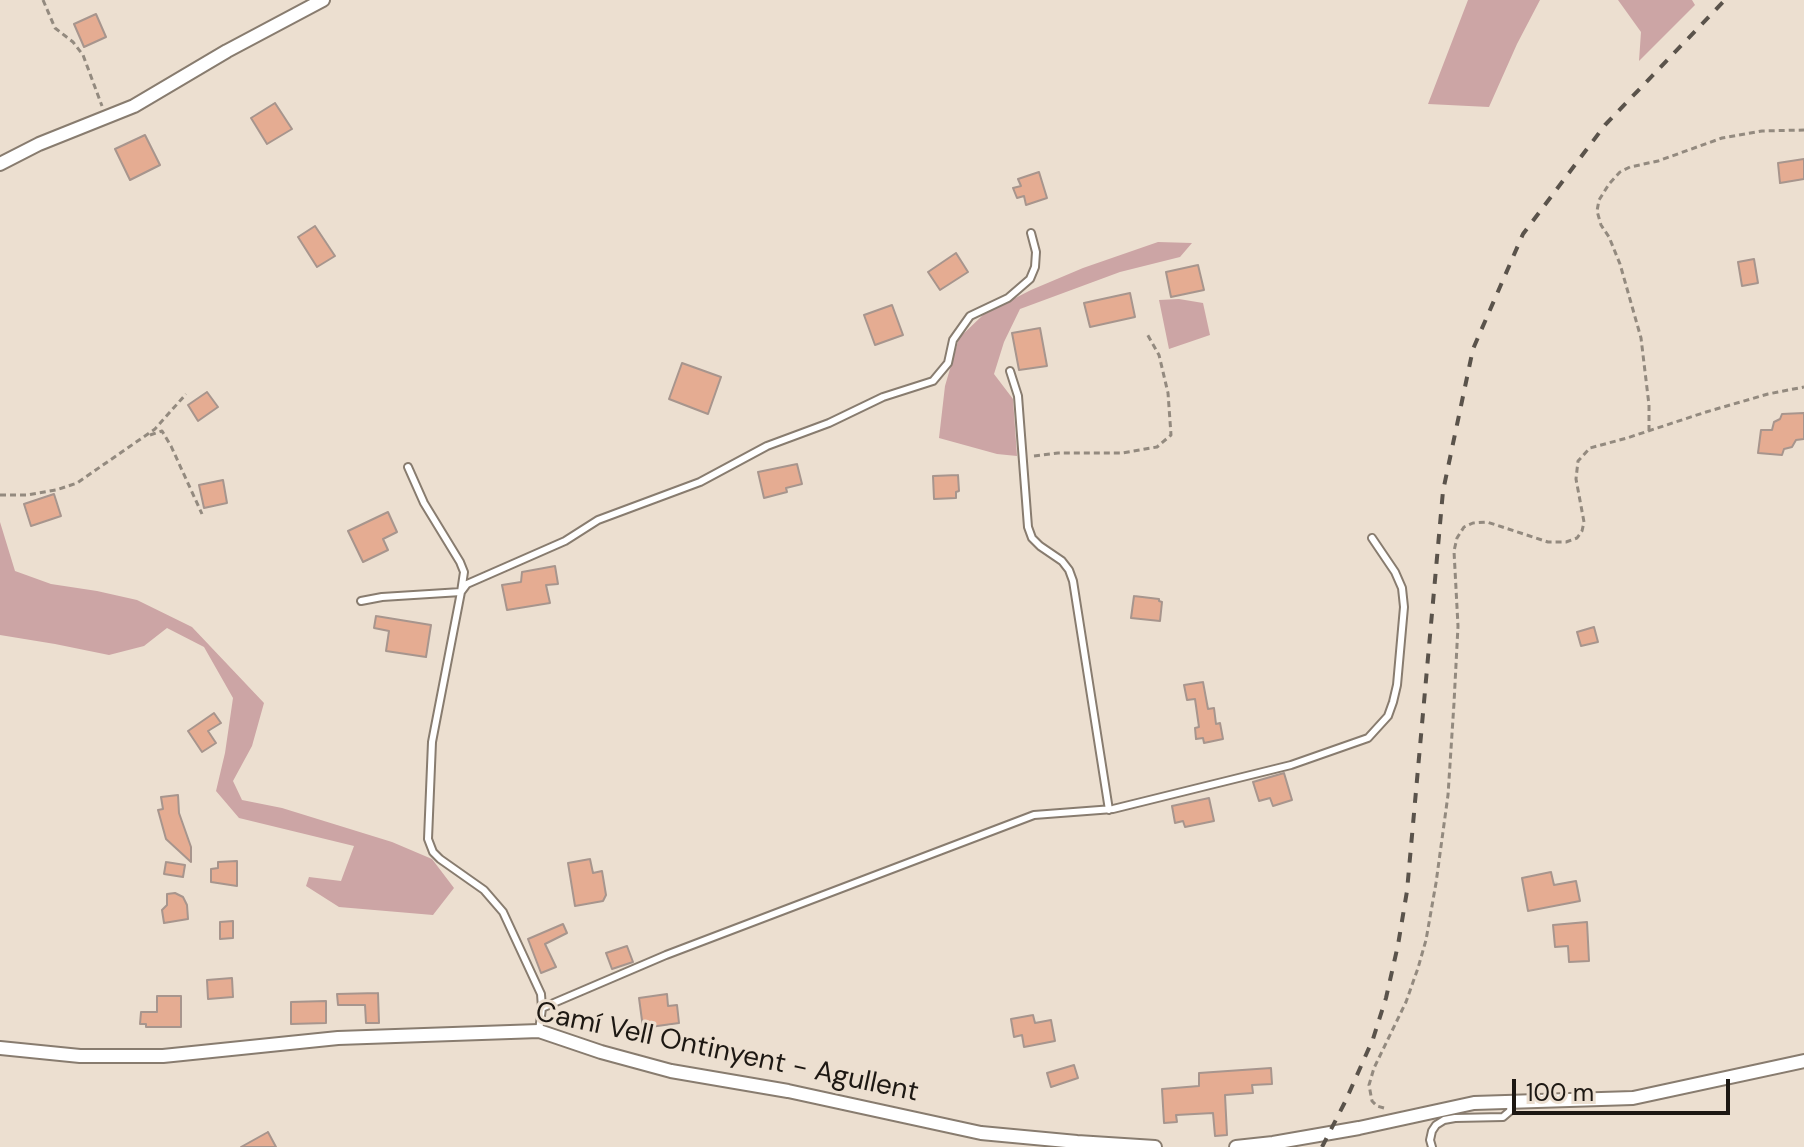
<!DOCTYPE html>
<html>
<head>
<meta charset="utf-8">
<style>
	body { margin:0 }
	#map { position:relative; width:1804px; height:1147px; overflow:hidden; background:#ecdfd0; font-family:"DM Sans",sans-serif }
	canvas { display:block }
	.scale { position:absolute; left:1512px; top:1079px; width:218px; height:36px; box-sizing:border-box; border:4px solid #1d1813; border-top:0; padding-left:10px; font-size:24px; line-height:28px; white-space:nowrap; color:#1d1813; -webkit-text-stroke:6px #ecdfd0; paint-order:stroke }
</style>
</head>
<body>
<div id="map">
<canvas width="1804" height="1147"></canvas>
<div class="scale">100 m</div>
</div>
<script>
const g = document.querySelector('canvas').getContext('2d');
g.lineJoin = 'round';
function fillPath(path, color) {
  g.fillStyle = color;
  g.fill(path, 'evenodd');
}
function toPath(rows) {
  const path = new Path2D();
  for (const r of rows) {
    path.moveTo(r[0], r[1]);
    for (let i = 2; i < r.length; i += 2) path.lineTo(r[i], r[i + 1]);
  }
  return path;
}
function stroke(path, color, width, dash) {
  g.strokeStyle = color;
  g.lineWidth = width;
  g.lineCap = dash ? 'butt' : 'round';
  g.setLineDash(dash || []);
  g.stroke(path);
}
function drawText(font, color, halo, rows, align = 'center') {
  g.font = font + ' "DM Sans",sans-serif';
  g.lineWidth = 6;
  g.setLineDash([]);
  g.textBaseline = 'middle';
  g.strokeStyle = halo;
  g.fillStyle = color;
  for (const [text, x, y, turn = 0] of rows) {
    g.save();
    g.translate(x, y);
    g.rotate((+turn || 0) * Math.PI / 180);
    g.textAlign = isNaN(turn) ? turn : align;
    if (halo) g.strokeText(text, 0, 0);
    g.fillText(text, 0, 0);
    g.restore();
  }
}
fillPath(toPath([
	[1468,0,1540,0,1517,44,1489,107,1428,104],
	[1618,0,1692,0,1695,5,1639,61,1641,32],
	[1158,242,1192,243,1180,257,1120,272,1020,309,1004,342,994,374,1013,399,1017,456,997,454,939,438,945,386,959,338,984,314,1031,290,1083,268],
	[1179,299,1203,303,1210,335,1169,349,1159,300],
	[0,522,15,571,51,584,97,591,137,600,192,627,264,703,252,746,233,781,242,800,282,808,392,842,432,859,454,888,433,915,339,907,306,886,309,877,341,881,354,846,239,818,216,791,225,753,233,698,204,647,167,628,144,646,109,655,55,644,0,635]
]), '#cca5a5');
const building = toPath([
	[96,14,106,37,84,47,74,24,96,14],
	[275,103,292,129,267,144,251,118,275,103],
	[145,135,160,165,130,180,115,149,145,135],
	[1804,159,1804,179,1780,183,1778,163,1804,159],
	[1039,172,1047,198,1026,205,1024,196,1017,198,1013,188,1021,186,1018,179,1039,172],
	[315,226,335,256,317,267,298,237,315,226],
	[956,253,968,272,940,290,928,272,956,253],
	[1754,259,1758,283,1742,286,1738,262,1754,259],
	[1198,265,1204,290,1171,297,1166,272,1198,265],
	[1130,293,1135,317,1090,327,1084,303,1130,293],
	[892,305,903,335,875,345,864,315,892,305],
	[1040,328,1047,366,1019,370,1012,333,1040,328],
	[682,363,721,377,708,414,669,399,682,363],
	[207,392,218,407,198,421,188,405,207,392],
	[1804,413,1804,439,1796,440,1792,447,1784,449,1782,455,1758,453,1761,430,1772,430,1774,422,1780,419,1782,414,1804,413],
	[797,464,802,484,786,488,787,492,764,498,758,472,797,464],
	[958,475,959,491,956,492,956,498,934,499,933,476,958,475],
	[223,480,227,503,204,508,199,485,223,480],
	[54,494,61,516,31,526,24,504,54,494],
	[388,512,397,532,383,539,388,550,363,562,348,531,388,512],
	[555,566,558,584,546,585,550,603,507,610,502,585,521,582,522,572,555,566],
	[1134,596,1159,599,1159,601,1162,602,1160,621,1131,618,1134,596],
	[376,616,431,625,426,657,386,651,389,631,374,628,376,616],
	[1594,627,1598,642,1581,646,1577,632,1594,627],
	[1203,682,1208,709,1214,708,1216,724,1220,723,1223,739,1204,743,1203,738,1196,739,1195,728,1199,727,1195,699,1187,700,1184,685,1203,682],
	[214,713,221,723,208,731,216,743,202,752,188,731,214,713],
	[1284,773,1292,800,1273,806,1270,798,1259,801,1253,782,1284,773],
	[178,795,179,813,191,847,191,862,166,839,158,810,163,809,161,797,178,795],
	[1209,798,1214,821,1185,827,1183,821,1175,823,1172,806,1209,798],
	[590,859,593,873,602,871,606,895,603,901,575,906,568,863,590,859],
	[237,861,237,886,211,882,211,869,218,868,218,862,237,861],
	[166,862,185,865,183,877,164,874,166,862],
	[1551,872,1554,885,1576,881,1580,901,1528,911,1522,878,1551,872],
	[175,893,183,897,187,905,188,919,164,923,162,910,167,905,167,894,175,893],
	[233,921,233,938,220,939,220,922,233,921],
	[1587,922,1589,961,1569,962,1568,946,1555,947,1553,925,1587,922],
	[563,924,567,933,545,944,556,967,541,973,528,939,563,924],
	[627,946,633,962,612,969,606,953,627,946],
	[232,978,233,997,208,999,207,980,232,978],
	[378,993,379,1023,366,1023,365,1005,338,1005,337,994,378,993],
	[667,994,668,1006,677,1005,679,1023,643,1028,639,998,667,994],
	[157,996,181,996,181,1027,146,1027,146,1024,140,1024,141,1012,157,1012,157,996],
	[326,1001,326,1023,291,1024,291,1002,326,1001],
	[1033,1015,1035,1023,1051,1020,1055,1041,1024,1047,1022,1035,1014,1037,1011,1019,1033,1015],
	[1074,1065,1078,1078,1051,1087,1047,1073,1074,1065],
	[1271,1068,1272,1084,1252,1085,1253,1093,1225,1095,1227,1135,1215,1136,1213,1113,1176,1115,1177,1122,1164,1123,1162,1089,1199,1086,1199,1073,1271,1068],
	[268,1132,276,1147,241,1147,268,1132]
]);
fillPath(building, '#e5ac92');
stroke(building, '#a7958d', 2);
const lane = toPath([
	[1010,371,1018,396,1028,527,1032,538,1040,546,1062,561,1069,570,1073,581,1109,810],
	[361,601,382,597,461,592,464,572,460,562,424,503,408,467],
	[542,1008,666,955,1034,815,1113,809,1291,765,1368,738,1388,716,1393,702,1397,685,1404,607,1402,588,1395,572,1372,538],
	[539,1031,542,1008,541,994,503,912,484,890,440,859,433,852,428,839,432,742,461,592,467,584,565,541,598,520,700,482,767,446,829,423,883,397,933,381,948,363,953,340,970,316,1008,298,1030,279,1035,267,1036,252,1031,233],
	[1432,1147,1430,1140,1432,1131,1436,1125,1444,1120,1455,1118,1503,1117,1510,1111,1511,1102]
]);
const street = toPath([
	[0,164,39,144,134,106,227,51,323,0],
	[0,1048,80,1056,163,1056,338,1038,539,1031,601,1052,671,1071,788,1091,981,1133,1077,1142,1155,1147],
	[1236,1147,1273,1143,1359,1128,1474,1103,1633,1098,1804,1061]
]);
stroke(lane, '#887c6f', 10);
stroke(street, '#887c6f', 16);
stroke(toPath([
	[43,0,55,28,73,42,83,55,102,106],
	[1649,431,1649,405,1641,338,1620,264,1609,237,1601,225,1597,211,1599,200,1609,184,1620,172,1630,167,1658,161,1722,138,1762,131,1804,130],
	[150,435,162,431,171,446,202,514],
	[1034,456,1058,453,1122,453,1157,447,1171,435,1168,393,1159,355,1146,332],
	[0,495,27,495,56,490,77,483,155,429,186,394],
	[1384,1108,1377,1106,1372,1101,1369,1085,1374,1068,1406,1002,1418,968,1426,940,1436,883,1448,795,1454,703,1458,626,1454,551,1457,538,1464,527,1473,523,1487,522,1548,542,1566,542,1577,538,1582,531,1584,522,1576,479,1578,461,1590,448,1627,438,1706,412,1768,394,1804,387]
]), '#938a7f', 3, [6, 4]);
stroke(lane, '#fff', 6);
stroke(street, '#fff', 12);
stroke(toPath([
	[1322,1147,1345,1102,1373,1039,1386,998,1398,945,1407,891,1443,491,1473,349,1523,234,1605,125,1725,0]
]), '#5a534b', 4, [10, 10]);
drawText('28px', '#1d1813', '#ecdfd0', [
	["Camí Vell Ontinyent - Agullent",727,1053,12]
]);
</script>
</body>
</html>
